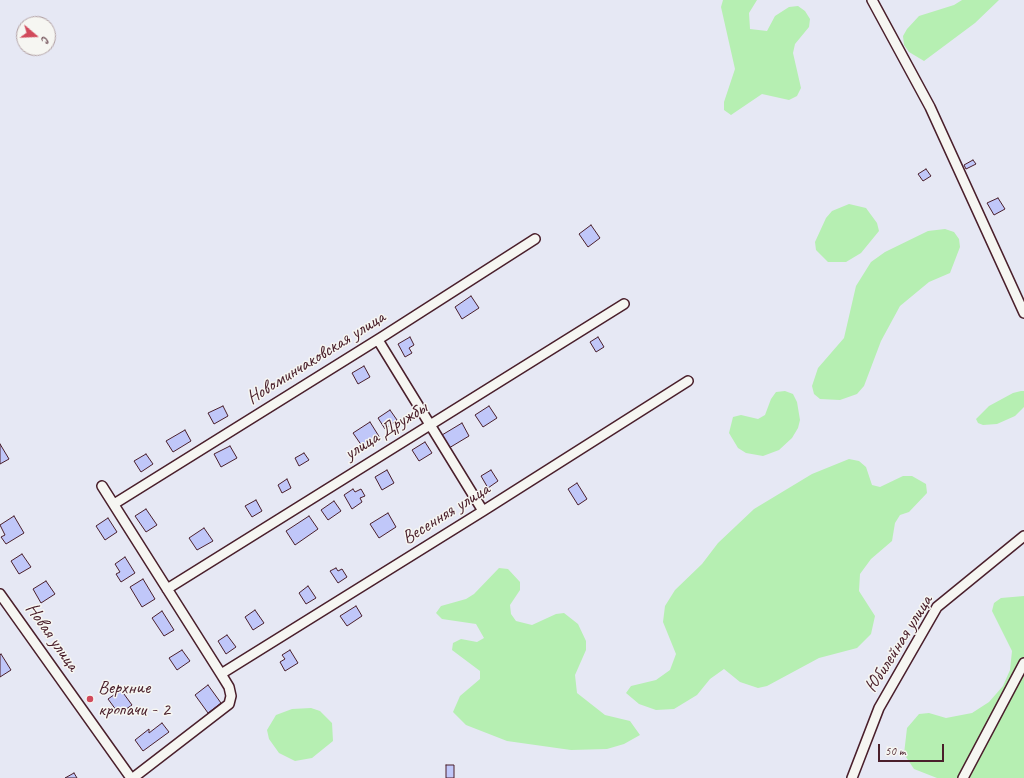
<!DOCTYPE html>
<html>
<head>
<meta charset="utf-8">
<style>
	body { margin:0 }
	#map { position:relative; width:1024px; height:778px; overflow:hidden; background:#e6e8f4; font-family:Caveat,sans-serif }
	canvas { display:block }
	.north { position:absolute; left:16px; top:16px; width:40px; height:40px; box-sizing:border-box; background:#f6f6f2; border:1px solid #b1a0a2; border-radius:50%; rotate:109deg; font-size:11px; font-weight:700; line-height:16px; text-align:center; color:#4a1f2b }
	.north::after { content:''; display:block; margin:auto; width:14px; height:18px; background:#d1495b; clip-path:polygon(50% 0,100% 100%,50% 72%,0 100%) }
	.scale { position:absolute; left:878px; top:744px; width:66px; height:18px; box-sizing:border-box; border:2px solid #4a1f2b; border-top:0; padding-left:5px; font-size:12px; line-height:14px; white-space:nowrap; color:#4a1f2b; -webkit-text-stroke:3px #f6f6f2; paint-order:stroke }
</style>
</head>
<body>
<div id="map">
<canvas width="1024" height="778"></canvas>
<div class="north">С</div>
<div class="scale">50 m</div>
</div>
<script>
const g = document.querySelector('canvas').getContext('2d');
g.lineJoin = 'round';
function fillPath(path, color) {
  g.fillStyle = color;
  g.fill(path, 'evenodd');
}
function toPath(rows) {
  const path = new Path2D();
  for (const r of rows) {
    path.moveTo(r[0], r[1]);
    for (let i = 2; i < r.length; i += 2) path.lineTo(r[i], r[i + 1]);
  }
  return path;
}
function stroke(path, color, width, dash) {
  g.strokeStyle = color;
  g.lineWidth = width;
  g.lineCap = dash ? 'butt' : 'round';
  g.setLineDash(dash || []);
  g.stroke(path);
}
function drawText(font, color, halo, rows, align = 'center') {
  g.font = font + ' Caveat,sans-serif';
  g.lineWidth = 3;
  g.setLineDash([]);
  g.textBaseline = 'middle';
  g.strokeStyle = halo;
  g.fillStyle = color;
  for (const [text, x, y, turn = 0] of rows) {
    g.save();
    g.translate(x, y);
    g.rotate((+turn || 0) * Math.PI / 180);
    g.textAlign = isNaN(turn) ? turn : align;
    if (halo) g.strokeText(text, 0, 0);
    g.fillText(text, 0, 0);
    g.restore();
  }
}
fillPath(toPath([
	[723,0,757,0,749,13,750,29,767,31,775,16,789,7,798,6,805,11,810,19,809,27,795,44,793,53,801,88,797,96,789,100,762,94,731,115,724,110,724,102,735,69,721,7],
	[962,0,999,0,975,23,924,61,909,52,904,45,903,36,907,29,919,16,954,5],
	[849,204,866,208,877,223,879,231,861,253,846,262,828,262,816,250,815,242,826,218,832,211],
	[945,229,954,232,959,239,960,247,950,273,929,282,900,306,881,341,864,386,857,394,840,400,820,399,814,394,812,386,818,368,844,338,856,286,871,262,885,252,928,231],
	[785,391,793,394,797,402,800,420,798,428,792,438,779,450,763,456,746,453,738,448,729,433,733,417,741,415,758,419,765,415,771,399,776,392],
	[1021,391,1024,391,1024,407,1015,416,997,424,983,425,978,423,976,419,989,406,1013,393],
	[849,459,859,461,866,467,872,485,880,487,903,476,912,476,926,484,927,493,909,512,900,515,895,523,892,541,871,559,860,574,859,591,875,616,871,634,857,648,819,658,767,686,758,688,740,682,724,669,710,679,697,695,674,709,656,710,639,704,626,693,631,686,656,680,670,670,676,654,663,622,665,606,675,590,702,564,718,543,754,509,812,474],
	[499,568,508,569,520,582,520,590,510,605,511,614,516,621,532,625,556,614,564,613,578,624,586,641,586,650,575,675,577,693,605,715,630,721,640,735,624,744,607,749,571,750,507,741,466,725,453,712,460,696,480,679,480,671,452,650,453,643,461,639,477,642,484,638,476,624,442,619,436,613,441,606,466,599,474,594],
	[1024,596,1024,778,937,778,914,769,904,754,907,728,919,714,929,713,946,718,972,713,989,702,1003,686,1010,670,1012,651,992,611,994,603,1001,598],
	[311,708,320,711,332,723,333,741,312,758,295,761,279,753,269,739,267,730,276,715,292,709]
]), '#b6efb2');
const building = toPath([
	[973,160,976,164,966,169,964,165,973,160],
	[926,169,931,176,923,181,918,174,926,169],
	[998,198,1005,209,994,215,987,203,998,198],
	[591,225,600,238,588,247,579,234,591,225],
	[471,296,479,308,462,319,455,307,471,296],
	[410,337,414,345,409,348,412,353,405,357,398,344,410,337],
	[598,337,604,347,596,352,590,342,598,337],
	[364,366,370,377,358,384,352,373,364,366],
	[223,406,228,416,214,424,208,413,223,406],
	[489,406,497,418,483,427,475,415,489,406],
	[390,410,397,420,385,429,378,418,390,410],
	[370,422,380,438,364,449,353,433,370,422],
	[462,423,469,436,449,448,442,435,462,423],
	[185,430,191,441,173,452,166,441,185,430],
	[425,442,432,453,419,461,412,450,425,442],
	[0,444,9,459,0,464,0,444],
	[230,446,237,458,221,467,214,454,230,446],
	[304,453,309,460,299,466,295,458,304,453],
	[146,454,153,464,141,472,134,461,146,454],
	[387,470,394,483,382,490,375,477,387,470],
	[491,470,498,481,488,488,481,476,491,470],
	[287,479,291,488,282,493,278,485,287,479],
	[577,483,587,499,578,505,568,489,577,483],
	[353,489,355,492,361,489,365,496,360,498,362,502,352,509,344,495,353,489],
	[256,500,262,511,252,517,245,506,256,500],
	[334,501,341,511,328,520,321,510,334,501],
	[146,509,157,525,146,532,135,516,146,509],
	[388,513,396,527,379,538,370,524,388,513],
	[14,516,24,533,6,544,1,537,5,535,0,525,14,516],
	[309,516,318,529,295,545,286,531,309,516],
	[108,518,117,532,105,540,96,526,108,518],
	[204,528,213,541,197,550,189,538,204,528],
	[22,554,31,567,19,574,11,561,22,554],
	[125,557,135,573,121,582,116,574,120,572,115,564,125,557],
	[336,568,338,571,342,569,347,577,338,583,330,571,336,568],
	[143,579,155,599,142,607,130,587,143,579],
	[46,581,55,594,41,603,33,589,46,581],
	[308,586,316,598,306,604,299,593,308,586],
	[356,606,362,616,347,626,340,616,356,606],
	[255,610,264,623,253,630,245,617,255,610],
	[162,611,174,630,164,636,152,618,162,611],
	[227,635,236,647,226,654,218,641,227,635],
	[182,650,190,661,177,670,169,658,182,650],
	[290,650,298,663,285,671,280,662,285,659,282,655,290,650],
	[1,654,11,670,0,677,0,655,1,654],
	[208,685,221,703,208,713,195,695,208,685],
	[121,690,132,705,119,714,108,699,121,690],
	[162,723,169,732,143,751,135,740,149,729,149,733,162,723],
	[446,765,454,765,454,778,446,778,446,765],
	[74,773,77,778,65,778,74,773]
]);
fillPath(building, '#c0c7f9');
stroke(building, '#4a1f2b', 1);
const street = toPath([
	[872,0,930,107,1024,313],
	[378,340,483,511],
	[102,486,221,674,229,687,231,696,229,704,133,778],
	[114,504,382,337,535,239],
	[167,589,624,304],
	[0,594,131,778],
	[221,674,483,511,688,381],
	[852,778,879,708,937,607,1024,536],
	[963,778,1024,663]
]);
stroke(street, '#4a1f2b', 12);
stroke(street, '#f6f6f2', 9);
for (const [x, y, r, color] of [
	[90,699,4,"#d1495b"]
]) {
  const dot = new Path2D();
  dot.arc(x, y, r, 0, 2 * Math.PI);
  g.fillStyle = color;
  g.fill(dot);
  stroke(dot, '#f6f6f2', 1.5);
}
drawText('19px', '#4a1f2b', '#f6f6f2', [
	["Новоминчаковская улица",316,358,-32],
	["улица Дружбы",386,431,-32],
	["Весенняя улица",446,514,-32],
	["Новая улица",52,637,55],
	["Юбилейная улица",899,644,-58]
]);
drawText('19px', '#4a1f2b', '#f6f6f2', [
	["Верхние",98,688],
	["кропачи - 2",98,710]
], 'left');
</script>
</body>
</html>
